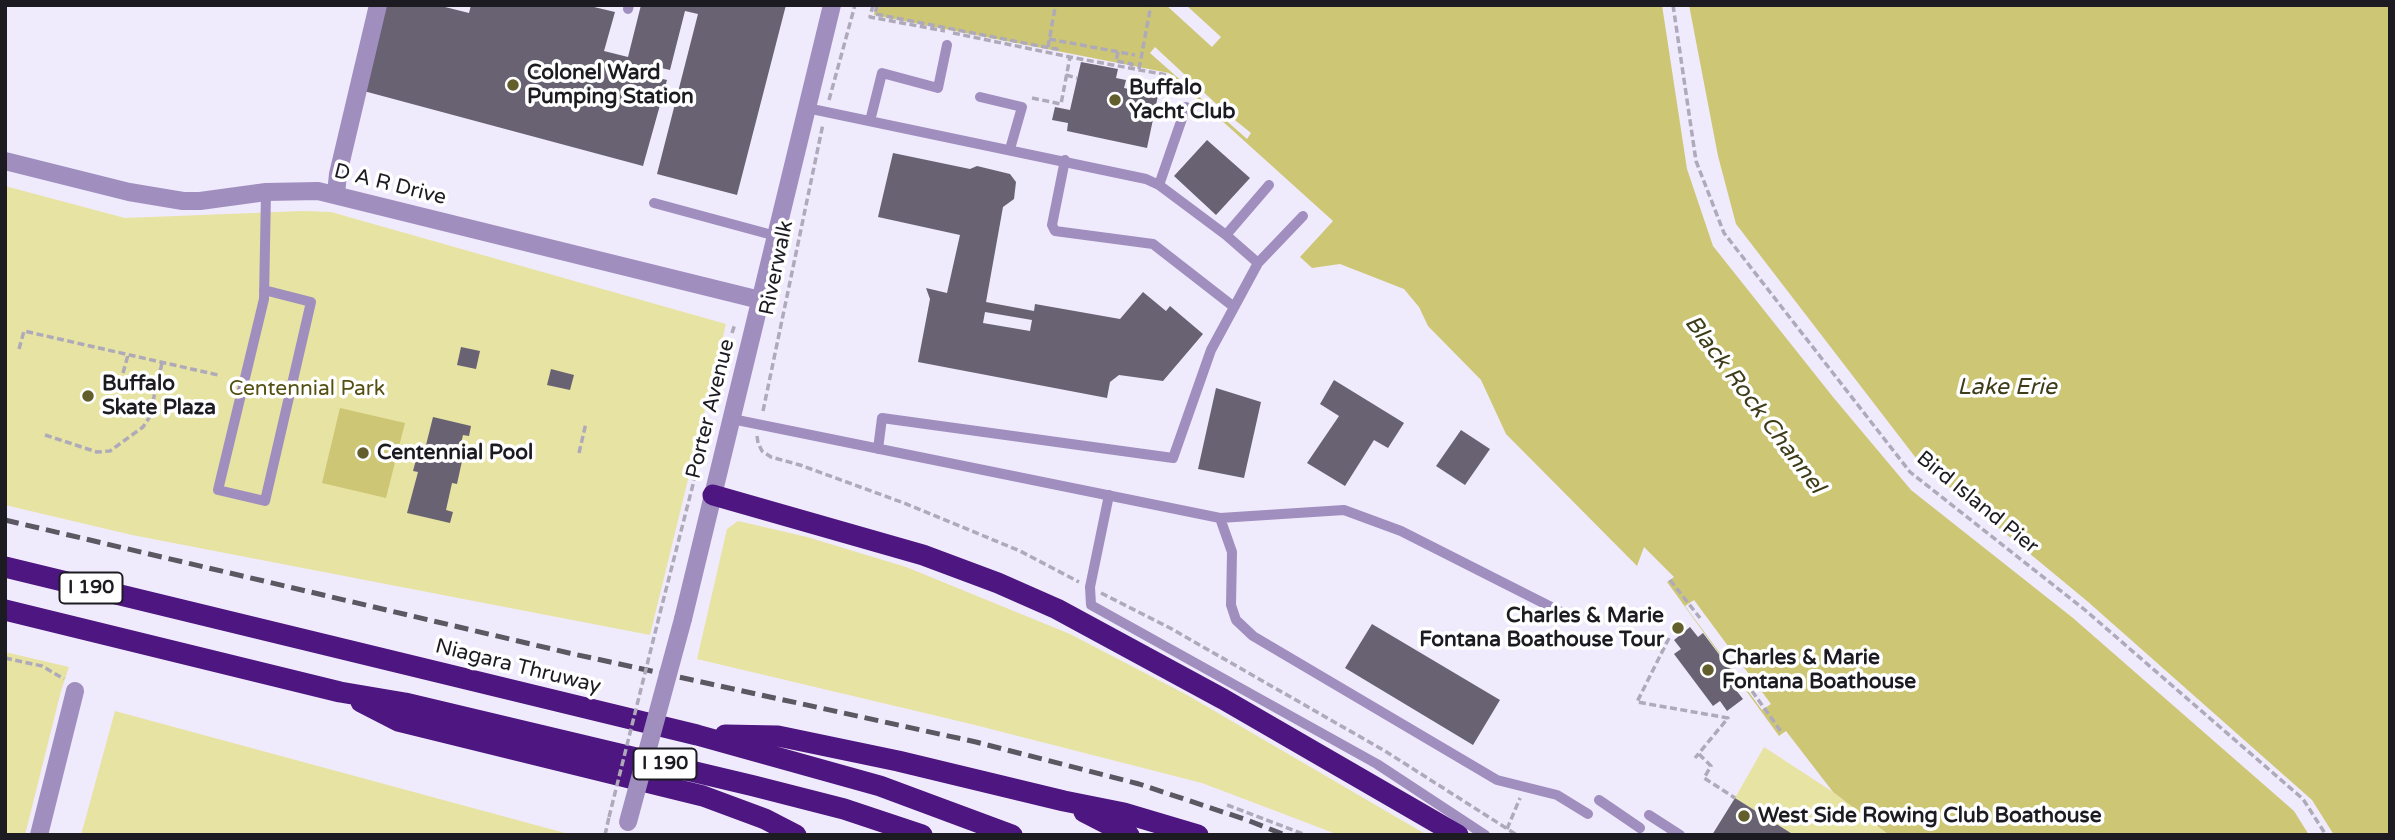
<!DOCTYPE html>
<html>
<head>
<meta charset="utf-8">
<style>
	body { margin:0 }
	#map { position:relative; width:2395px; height:840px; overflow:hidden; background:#f0eafd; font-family:"Varela Round",sans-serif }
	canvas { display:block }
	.frame { position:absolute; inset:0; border:7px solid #1d1b22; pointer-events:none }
</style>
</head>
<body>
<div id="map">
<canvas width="2395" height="840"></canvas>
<div class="frame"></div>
</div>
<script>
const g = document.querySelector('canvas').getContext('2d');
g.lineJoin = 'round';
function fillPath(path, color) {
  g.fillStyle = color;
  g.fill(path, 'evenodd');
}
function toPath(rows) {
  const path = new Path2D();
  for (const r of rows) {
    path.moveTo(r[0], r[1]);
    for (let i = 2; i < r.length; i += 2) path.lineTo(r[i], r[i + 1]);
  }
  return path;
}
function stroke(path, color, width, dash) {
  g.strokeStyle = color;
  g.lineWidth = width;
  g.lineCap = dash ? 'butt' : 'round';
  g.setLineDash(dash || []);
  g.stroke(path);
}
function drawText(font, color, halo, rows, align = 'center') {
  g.font = font + ' "Varela Round",sans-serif';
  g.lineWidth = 7;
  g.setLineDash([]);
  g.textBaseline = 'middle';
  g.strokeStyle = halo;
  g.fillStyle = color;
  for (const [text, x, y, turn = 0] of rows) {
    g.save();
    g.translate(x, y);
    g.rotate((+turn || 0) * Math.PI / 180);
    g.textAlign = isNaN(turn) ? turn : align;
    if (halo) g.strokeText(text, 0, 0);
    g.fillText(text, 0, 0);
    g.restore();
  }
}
fillPath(toPath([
	[5,186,125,218,303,211,331,212,726,324,650,635,132,535,5,505],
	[738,521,807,537,906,567,1070,634,1187,695,1427,835,1339,835,1202,783,971,724,697,659,727,529],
	[5,652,69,667,61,691,25,835,5,835],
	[115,711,565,833,81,835],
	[1764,747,1833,792,1889,835,1794,835,1735,798]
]), '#e7e3a2');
fillPath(toPath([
	[876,5,2390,5,2390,835,1889,835,1833,792,1786,731,1779,736,1667,582,1674,577,1644,547,1637,566,1506,434,1481,380,1428,326,1419,307,1404,289,1340,264,1312,268,1300,257,1333,221,1169,73,874,15],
	[340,408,405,423,386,498,322,483]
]), '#cdc775');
fillPath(toPath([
	[1166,5,1186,5,1221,37,1212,47],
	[1662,5,1689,5,1718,156,1736,224,1919,462,2087,601,2312,800,2334,835,2309,835,2294,811,2073,618,1911,490,1833,397,1713,246,1687,169],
	[1155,47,1225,112,1251,133,1247,139,1150,53],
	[1694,600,1771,704,1762,710,1685,606]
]), '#f0eafd');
fillPath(toPath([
	[383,5,437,5,469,13,471,5,595,5,594,7,615,12,604,51,628,57,641,5,786,5,737,195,657,174,698,14,685,11,670,70,652,66,650,76,667,80,643,166,360,90],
	[1081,62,1118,69,1116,78,1126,80,1124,88,1147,93,1149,84,1160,86,1147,148,1067,131,1068,123,1052,120,1055,107,1070,110],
	[1207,140,1250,178,1216,215,1174,176],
	[893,153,970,169,977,166,1010,174,1016,182,1014,199,1003,207,986,302,1034,311,1035,304,1120,319,1143,292,1166,311,1170,306,1203,334,1163,381,1119,375,1110,382,1107,398,918,362,930,299,926,288,947,293,960,235,878,217],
	[985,312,1032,320,1030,331,983,323],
	[461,347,480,351,476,369,457,365],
	[551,369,574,375,570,390,547,385],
	[1334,380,1404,423,1388,448,1374,440,1345,486,1307,463,1339,416,1320,404],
	[1216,388,1261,402,1244,478,1198,469],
	[433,417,471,426,469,436,463,435,457,460,462,461,457,484,452,483,446,510,453,512,450,523,407,513,418,472,413,471,417,456,423,457],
	[1461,430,1490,449,1465,485,1436,466],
	[1372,624,1500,700,1473,745,1345,668],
	[1690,627,1698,637,1703,633,1742,685,1736,690,1743,699,1727,711,1720,701,1713,706,1674,654,1681,649,1674,640],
	[1735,798,1794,835,1712,835]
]), '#686272');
stroke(toPath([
	[873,5,870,17,945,31],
	[877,5,875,14,1050,48,1057,49,1056,52],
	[1673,5,1696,161,1724,233,1910,472,2085,610,2303,799,2326,835],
	[953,33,1070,57],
	[1049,39,1135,55],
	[1048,47,1055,8],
	[1118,52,1116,61,1132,64,1131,68],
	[1139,69,1151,5],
	[1066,75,1077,78],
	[1032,98,1061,104,1070,57,1167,75,1189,95],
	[1206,99,1221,114,1214,121],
	[829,100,855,5],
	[732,333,735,324],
	[19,349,24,331,218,375],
	[123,373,128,355],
	[763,411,823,124],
	[45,435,97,452,110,451,143,427,149,418,162,363],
	[757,436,758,443,762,451,771,457,800,465,904,503,1020,551,1079,582],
	[579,453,586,423],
	[1670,580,1700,618],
	[1101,593,1170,628,1385,751,1517,835],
	[660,613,708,426,714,428],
	[1669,638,1637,702,1728,718,1695,758],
	[5,658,42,666,64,679],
	[1752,691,1782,733],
	[1699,754,1711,766,1704,778,1735,798],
	[1227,805,1306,835],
	[1507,829,1520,798],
	[605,835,609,817]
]), '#afaab9', 3.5, [7, 3.5]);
stroke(toPath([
	[628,9,629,5],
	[980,97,1022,107,1010,149],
	[807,108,1146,179,1159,185,1226,235,1258,263,1303,216],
	[870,121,882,73,938,88,947,45],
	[1065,160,1052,225,1055,231,1153,244,1234,307],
	[1159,185,1186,107],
	[654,203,776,236],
	[1226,235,1269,185],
	[264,290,311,302,265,501,218,490,264,299,266,192],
	[732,419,1220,518,1232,552,1231,605,1236,620,1253,636,1497,780,1557,795,1588,814],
	[878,449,882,418,1173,458,1211,350,1258,263],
	[1109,495,1090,587,1091,605,1377,764,1485,835],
	[1220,518,1344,510,1401,531,1565,614],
	[1599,800,1640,828],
	[1649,815,1680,835]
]), '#a08ebf', 10);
stroke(toPath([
	[5,161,129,192,183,201,200,201,266,192,318,191,760,300],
	[336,194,338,174,378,5],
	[713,495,832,5],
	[39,835,75,691]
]), '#a08ebf', 18);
stroke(toPath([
	[683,619,713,495]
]), '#a08ebf', 18);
stroke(toPath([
	[713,495,923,555,998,583,1057,609,1223,699,1458,835],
	[5,567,697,735,880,786,1012,835],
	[5,610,340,692,405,703,754,786,844,809,922,835],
	[361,702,398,721,703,796,765,819,796,835],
	[725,735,778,736,898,761,1064,801,1124,813,1198,835],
	[1084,812,1129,835]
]), '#4d1681', 21);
stroke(toPath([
	[5,520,569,653,976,742,1139,784,1247,820,1285,835]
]), '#5b5862', 5, [14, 7]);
stroke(toPath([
	[609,817,660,613]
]), '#afaab9', 3.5, [7, 3.5]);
stroke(toPath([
	[628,822,683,619]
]), '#a08ebf', 18);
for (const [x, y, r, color] of [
	[513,85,7,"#635f2c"],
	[1115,100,7,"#635f2c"],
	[88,396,7,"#635f2c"],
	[363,453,7,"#635f2c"],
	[1678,628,7,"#635f2c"],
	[1708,670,7,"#635f2c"],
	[1744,816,7,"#635f2c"]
]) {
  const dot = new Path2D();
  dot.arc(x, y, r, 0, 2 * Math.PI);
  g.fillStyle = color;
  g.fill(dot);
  stroke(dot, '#fff', 2.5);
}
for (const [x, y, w] of [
	[91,588,63],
	[665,764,63]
]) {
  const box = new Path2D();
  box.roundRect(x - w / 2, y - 15.5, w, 31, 5);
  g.fillStyle = '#fff';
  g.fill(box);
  stroke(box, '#1d1b22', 2);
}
drawText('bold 19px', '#1d1b22', null, [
	["I 190",91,588],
	["I 190",665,764]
]);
drawText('bold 21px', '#1d1b22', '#fff', [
	["Colonel Ward",527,73],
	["Pumping Station",527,97],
	["Buffalo",1129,88],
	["Yacht Club",1129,112],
	["Buffalo",102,384],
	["Skate Plaza",102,408],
	["Centennial Pool",377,453],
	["Charles & Marie",1664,616,"right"],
	["Fontana Boathouse Tour",1664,640,"right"],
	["Charles & Marie",1722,658],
	["Fontana Boathouse",1722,682],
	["West Side Rowing Club Boathouse",1758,816]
], 'left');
drawText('21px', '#1d1b22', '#fff', [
	["D A R Drive",390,185,14],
	["Riverwalk",777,268,-78],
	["Porter Avenue",711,409,-76],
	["Bird Island Pier",1977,503,39],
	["Niagara Thruway",518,667,14]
]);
drawText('21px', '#555012', '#fff', [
	["Centennial Park",307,389]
]);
drawText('italic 23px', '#3f3c19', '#fff', [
	["Lake Erie",2007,388],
	["Black Rock Channel",1754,405,53]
]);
</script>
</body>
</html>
